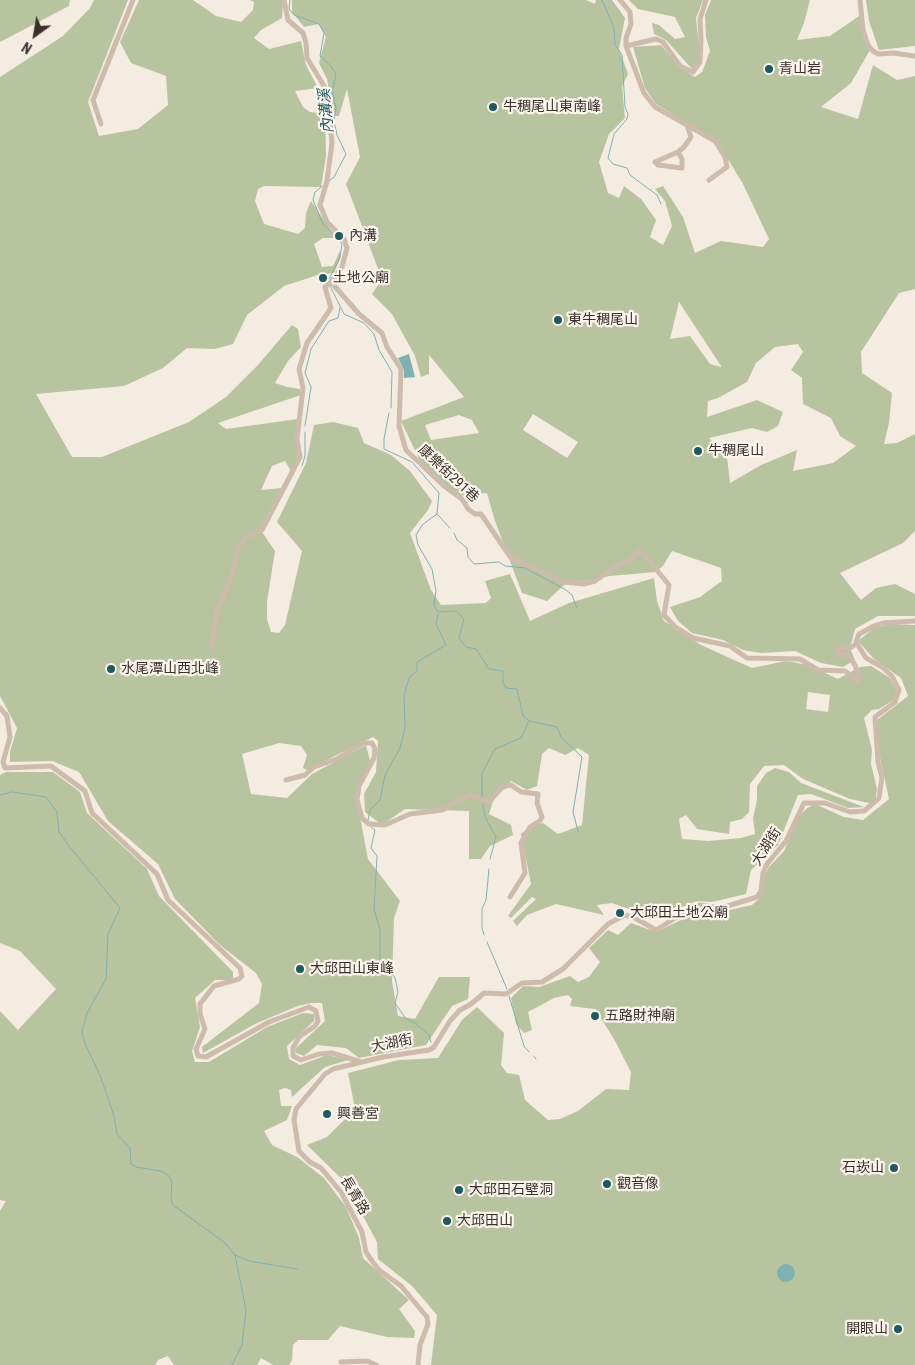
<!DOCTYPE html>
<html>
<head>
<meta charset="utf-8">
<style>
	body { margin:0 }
	#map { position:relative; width:915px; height:1365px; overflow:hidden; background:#f4ebe1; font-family:"Roboto Condensed",sans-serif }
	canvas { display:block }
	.north { position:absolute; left:10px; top:10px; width:50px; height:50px; -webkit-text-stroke:4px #fbf5ee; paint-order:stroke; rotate:212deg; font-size:14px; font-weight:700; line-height:20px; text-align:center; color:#3b302b }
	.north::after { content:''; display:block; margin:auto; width:18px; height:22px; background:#3b302b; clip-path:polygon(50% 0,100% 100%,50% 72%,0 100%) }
</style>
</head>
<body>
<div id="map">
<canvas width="915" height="1365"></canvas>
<div class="north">N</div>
</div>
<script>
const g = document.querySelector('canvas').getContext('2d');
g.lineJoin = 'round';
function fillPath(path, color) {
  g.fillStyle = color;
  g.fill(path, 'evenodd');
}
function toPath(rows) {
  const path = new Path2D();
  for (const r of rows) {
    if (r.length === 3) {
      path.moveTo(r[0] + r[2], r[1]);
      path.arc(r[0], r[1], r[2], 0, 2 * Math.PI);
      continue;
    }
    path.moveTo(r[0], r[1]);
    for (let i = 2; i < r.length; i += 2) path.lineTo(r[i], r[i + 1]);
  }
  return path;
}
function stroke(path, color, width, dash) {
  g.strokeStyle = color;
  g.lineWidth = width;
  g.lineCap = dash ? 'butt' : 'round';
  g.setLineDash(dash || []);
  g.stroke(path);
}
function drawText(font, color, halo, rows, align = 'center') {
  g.font = font + ' "Roboto Condensed","Noto Sans TC",sans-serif';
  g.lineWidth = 4.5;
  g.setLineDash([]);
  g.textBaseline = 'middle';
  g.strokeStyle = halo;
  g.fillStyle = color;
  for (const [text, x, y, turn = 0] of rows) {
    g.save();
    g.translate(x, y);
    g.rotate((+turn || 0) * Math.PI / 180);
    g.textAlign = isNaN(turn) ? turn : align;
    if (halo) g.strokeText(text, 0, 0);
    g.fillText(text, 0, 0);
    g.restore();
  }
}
fillPath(toPath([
	[0,0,70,0,69,6,0,42],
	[94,0,128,0,88,102,99,136,138,129,168,105,166,76,131,63,120,42,139,0,193,0,216,16,241,22,253,10,254,2,250,0,283,0,282,18,261,30,254,38,269,49,301,41,306,65,318,88,295,91,303,107,310,112,325,114,326,156,321,187,264,186,258,189,255,201,264,224,298,234,305,228,306,213,311,201,336,238,323,238,314,244,322,267,333,266,340,251,341,256,334,273,318,275,284,286,247,315,233,344,215,349,187,348,163,368,124,386,36,394,72,457,102,457,189,422,226,397,258,365,292,325,298,329,301,347,288,361,275,383,287,387,300,389,301,395,218,423,226,429,298,419,297,461,291,471,285,461,272,466,261,490,282,488,260,529,275,551,267,602,267,619,271,632,279,633,285,625,302,551,277,522,306,463,314,425,333,422,358,428,364,443,391,455,410,471,432,501,428,510,410,533,431,590,441,605,486,603,491,598,485,581,510,574,530,621,569,603,654,578,657,601,664,621,701,645,752,668,786,661,808,665,838,679,860,667,871,666,890,678,898,693,895,699,879,709,872,710,864,718,872,750,871,764,877,789,875,802,869,803,850,799,803,779,784,765,764,766,750,784,749,812,742,819,730,822,729,834,697,829,686,815,679,819,682,839,708,841,741,838,755,834,753,818,757,800,757,786,766,773,775,768,789,772,801,783,864,807,848,808,811,794,798,795,778,845,751,870,746,894,712,902,697,901,655,918,612,903,597,905,604,915,556,904,527,915,517,926,513,921,536,899,532,897,511,918,508,916,531,884,521,834,530,827,543,823,558,834,582,825,589,755,578,748,565,755,549,748,542,754,537,786,527,790,511,781,493,801,489,814,511,825,513,835,490,846,481,859,469,859,469,811,405,809,382,825,365,812,364,794,376,772,378,741,373,737,307,770,303,768,307,755,301,746,279,743,242,754,251,794,287,798,312,774,366,745,370,761,356,796,368,859,400,901,394,918,392,981,398,1016,415,1019,439,977,470,977,468,999,452,1006,426,1045,359,1058,346,1048,317,1045,304,1056,296,1053,295,1049,325,1021,322,1003,311,1003,298,1006,257,1023,203,1053,202,1047,259,1003,262,984,256,973,220,945,175,899,158,864,108,821,79,772,52,761,10,762,10,752,17,728,0,696,0,77,63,36,90,8],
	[808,692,830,695,828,712,806,709],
	[292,0,586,0,595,4,596,0,612,0,625,18,619,49,628,74,622,86,625,118,609,134,599,162,608,193,619,198,624,186,641,199,656,220,650,237,663,245,672,226,665,201,655,189,663,186,683,217,695,253,721,241,763,247,769,239,743,184,717,141,656,104,645,88,633,47,661,45,679,67,695,77,702,72,710,51,706,37,705,15,711,0,810,0,804,23,797,40,830,36,859,16,870,50,851,83,821,107,858,119,873,65,897,80,915,76,915,289,899,293,861,352,862,373,892,393,889,423,884,444,897,443,915,434,915,531,903,543,840,573,861,600,876,588,895,584,915,594,915,616,878,616,855,629,850,648,855,660,843,667,821,663,795,651,761,653,743,650,723,640,692,633,678,621,670,607,700,597,722,581,721,568,672,551,663,566,655,572,610,576,564,585,547,601,522,593,495,521,487,493,457,496,424,469,401,421,464,397,429,355,429,374,421,377,415,356,392,314,372,294,382,279,346,184,360,157,347,89,339,116,334,116,327,79,319,63,326,37,319,24,304,27,292,12],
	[679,302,721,366,721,367,710,364,690,336,670,339],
	[798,344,803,352,791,370,802,378,803,404,831,418,840,436,856,446,833,463,793,471,797,450,761,465,730,483,727,457,709,438,752,428,767,432,778,426,783,412,757,400,707,417,708,401,718,398,747,382,756,363,775,347],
	[533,414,578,442,567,458,523,430],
	[459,415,472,420,479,433,431,440,425,425],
	[629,0,703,0,696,18,698,38,702,50,700,59,693,70,666,40,654,34,652,23,659,25,675,39,685,37,675,17,638,9],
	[866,0,915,0,915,46,879,50,869,21],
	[890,624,915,625,915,1365,431,1365,437,1315,412,1286,378,1259,377,1242,344,1181,307,1145,327,1137,355,1109,348,1073,399,1060,438,1058,462,1020,477,1007,504,1033,501,1065,507,1073,519,1075,525,1100,548,1120,560,1119,578,1111,606,1089,629,1090,631,1072,614,1039,595,1009,570,1006,572,999,568,995,554,998,528,1012,532,1030,524,1033,516,1024,511,998,523,986,539,987,570,976,578,982,589,977,600,962,589,948,608,930,618,935,631,923,656,932,694,914,716,913,752,905,759,899,761,881,769,867,784,851,800,815,806,809,815,804,844,817,863,820,889,799,879,753,877,720,908,696,901,678,874,659,858,641,874,628],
	[6,772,53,772,80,792,87,813,147,869,159,896,233,972,233,980,215,980,195,998,200,1027,192,1051,195,1062,209,1062,267,1027,303,1013,315,1014,314,1021,287,1046,289,1059,300,1065,327,1055,348,1060,325,1067,292,1097,291,1090,285,1088,279,1090,281,1106,292,1106,287,1120,264,1131,272,1145,297,1157,324,1178,346,1207,359,1238,363,1258,409,1300,399,1309,415,1331,414,1338,387,1337,340,1326,328,1340,298,1340,293,1345,292,1360,289,1365,273,1365,261,1358,257,1365,174,1365,168,1356,158,1360,155,1365,0,1365,0,1211,6,1201,0,1200,0,1011,18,1030,56,989,20,951,0,943,0,775]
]), '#b8c4a0');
fillPath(toPath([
	[409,354,415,377,404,378,404,370,398,358],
	[786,1273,9]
]), '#7fb0b2');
stroke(toPath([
	[290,0,289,9,294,15,319,24,324,33,320,56,331,66,336,74,332,92,336,107,334,121,337,135,346,154,334,177,329,181],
	[602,0,614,28,615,45,622,55,625,107,628,114,627,119,614,134,608,158,613,164,627,168,630,175,657,195,661,204],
	[324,185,315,192,313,200,323,224,338,237,342,245,339,260,329,279],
	[330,286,344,314,364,323,374,334,379,350,392,372,391,408],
	[389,413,384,439,384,449,412,462,439,493,437,514,422,525,416,535,418,545,432,569,436,591,434,605,438,612,456,611,464,619,459,638,466,647,476,649,489,669,503,671,503,682,506,688,517,689,523,716,530,721,557,727,561,737,582,757,573,812,578,831],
	[305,426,311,387,305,373,311,349,329,321,338,318,340,308],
	[302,466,305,456,305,432],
	[437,514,450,528],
	[454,533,457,540,467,548,468,557,474,564,499,562,505,566,525,568,566,590,572,595,577,608],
	[0,795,12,792,46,797,57,812,59,832,69,846,120,908,108,934,106,979,87,1013,82,1032,85,1044,100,1075,114,1116,117,1134,130,1148,131,1164,136,1167,161,1171,168,1175,172,1182,171,1200,173,1205,225,1243,235,1255,246,1310,242,1345,232,1365],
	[482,797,482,773,495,749,521,738,529,721],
	[483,804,485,817,496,837,490,859],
	[368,820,370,810,380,800,385,775,400,748,405,728,404,695,409,678,417,671,417,662,446,645,436,624,438,614],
	[371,827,375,830,371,848,377,856,374,909,380,930,380,965,389,969,395,978,398,992,395,1003,406,1019,415,1023,429,1035,431,1042],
	[484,935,482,928,482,909,486,900,489,869],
	[487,942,507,989],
	[509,996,524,1046,529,1052],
	[534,1056,536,1059],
	[235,1255,249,1261,297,1269]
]), '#7fb0b2', 1);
stroke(toPath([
	[284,0,288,20,303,33,306,43,307,58,327,91,332,143,327,181,320,205,327,222,344,239,347,248,342,267,331,282,359,314,382,333,387,347,401,369,399,426,406,450,444,486,462,499,468,509,475,514,481,514,511,558,565,582,584,584,595,581,616,566,629,561,639,551,643,553,669,585,664,615,675,627,693,638,730,646,747,658,800,659,818,670,845,671,858,681,859,677,855,665,848,655,839,654,837,650,843,647,850,648,856,644],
	[620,0,630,12,631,24,626,38,626,46,644,93,655,107,687,125,691,137,684,147,678,152,655,162,658,165,682,168,682,159,678,152],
	[860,0,863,30,868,45,873,51,878,54,893,53,915,56],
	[626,46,656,39,663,42,680,66,693,72,700,62,701,41,700,19,706,0],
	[101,124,93,100,133,0],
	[687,125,715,141,725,157,727,167,709,180],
	[212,647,217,610,231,578,239,545,246,537,262,530,300,457,297,439,303,388,299,369,307,343,331,308,325,287,331,282],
	[0,708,7,716,10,737,3,762,5,768,51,766,85,791,92,813,157,874,168,900,240,968,242,976,239,979,214,986,200,1004,200,1014,205,1029,196,1049,198,1056,206,1057,269,1022,309,1007,316,1011,318,1021,315,1026,299,1037,293,1048,293,1056,301,1060,319,1054,332,1053,361,1062],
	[286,780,305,775,314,767,337,759,363,743,372,743,375,749,374,758,359,786,357,800,362,818,369,824,385,825,410,814,442,810,470,795,490,802,497,791,505,786,511,785,521,792,538,794,537,803,542,817,540,821,530,827,521,843,525,873,510,897],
	[341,1362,367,1361,376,1365],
	[418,1365,420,1345,428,1324,427,1317,401,1286,379,1270,372,1261,366,1252,362,1232,341,1192,321,1168,310,1162,299,1151,294,1120,296,1109,325,1074,333,1069,383,1057,429,1050,434,1047,450,1021,460,1010,471,1004,484,993,506,994,522,983,542,982,563,969,608,924,625,915,635,918,656,930,693,907,700,905,721,908,757,897,761,891,763,873,767,864,786,841,804,803,825,803,850,812,864,811,879,798,882,777,878,762,875,717,895,702,899,690,892,676,882,667,866,658,856,642,859,634,874,626,883,623,915,621]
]), '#cdbbac', 5);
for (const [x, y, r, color] of [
	[769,69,5,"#1f5a5e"],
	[493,107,5,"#1f5a5e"],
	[339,236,5,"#1f5a5e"],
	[323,278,5,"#1f5a5e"],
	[558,320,5,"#1f5a5e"],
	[698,451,5,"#1f5a5e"],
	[111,669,5,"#1f5a5e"],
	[620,913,5,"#1f5a5e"],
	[300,969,5,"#1f5a5e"],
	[595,1016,5,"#1f5a5e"],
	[327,1114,5,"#1f5a5e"],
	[894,1168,5,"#1f5a5e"],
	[607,1184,5,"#1f5a5e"],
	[459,1190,5,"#1f5a5e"],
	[447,1221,5,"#1f5a5e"],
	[898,1329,5,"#1f5a5e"]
]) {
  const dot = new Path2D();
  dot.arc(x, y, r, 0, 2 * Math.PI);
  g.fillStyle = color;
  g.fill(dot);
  stroke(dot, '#fbf5ee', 2);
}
drawText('14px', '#3b302b', '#fbf5ee', [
	["青山岩",779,69],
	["牛稠尾山東南峰",503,107],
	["內溝",349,236],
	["土地公廟",333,278],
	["東牛稠尾山",568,320],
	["牛稠尾山",708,451],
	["水尾潭山西北峰",121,669],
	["大邱田土地公廟",630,913],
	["大邱田山東峰",310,969],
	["五路財神廟",605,1016],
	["興善宮",337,1114],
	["石崁山",884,1168,"right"],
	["觀音像",617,1184],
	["大邱田石壁洞",469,1190],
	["大邱田山",457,1221],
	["開眼山",888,1329,"right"]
], 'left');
drawText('14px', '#3b302b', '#fbf5ee', [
	["康樂街291巷",448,474,43],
	["大湖街",767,847,-58],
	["大湖街",392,1044,-11],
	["長青路",354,1196,59]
]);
drawText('italic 15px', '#1f5a5e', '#fbf5ee', [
	["內溝溪",327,111,-95]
]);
</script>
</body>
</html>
